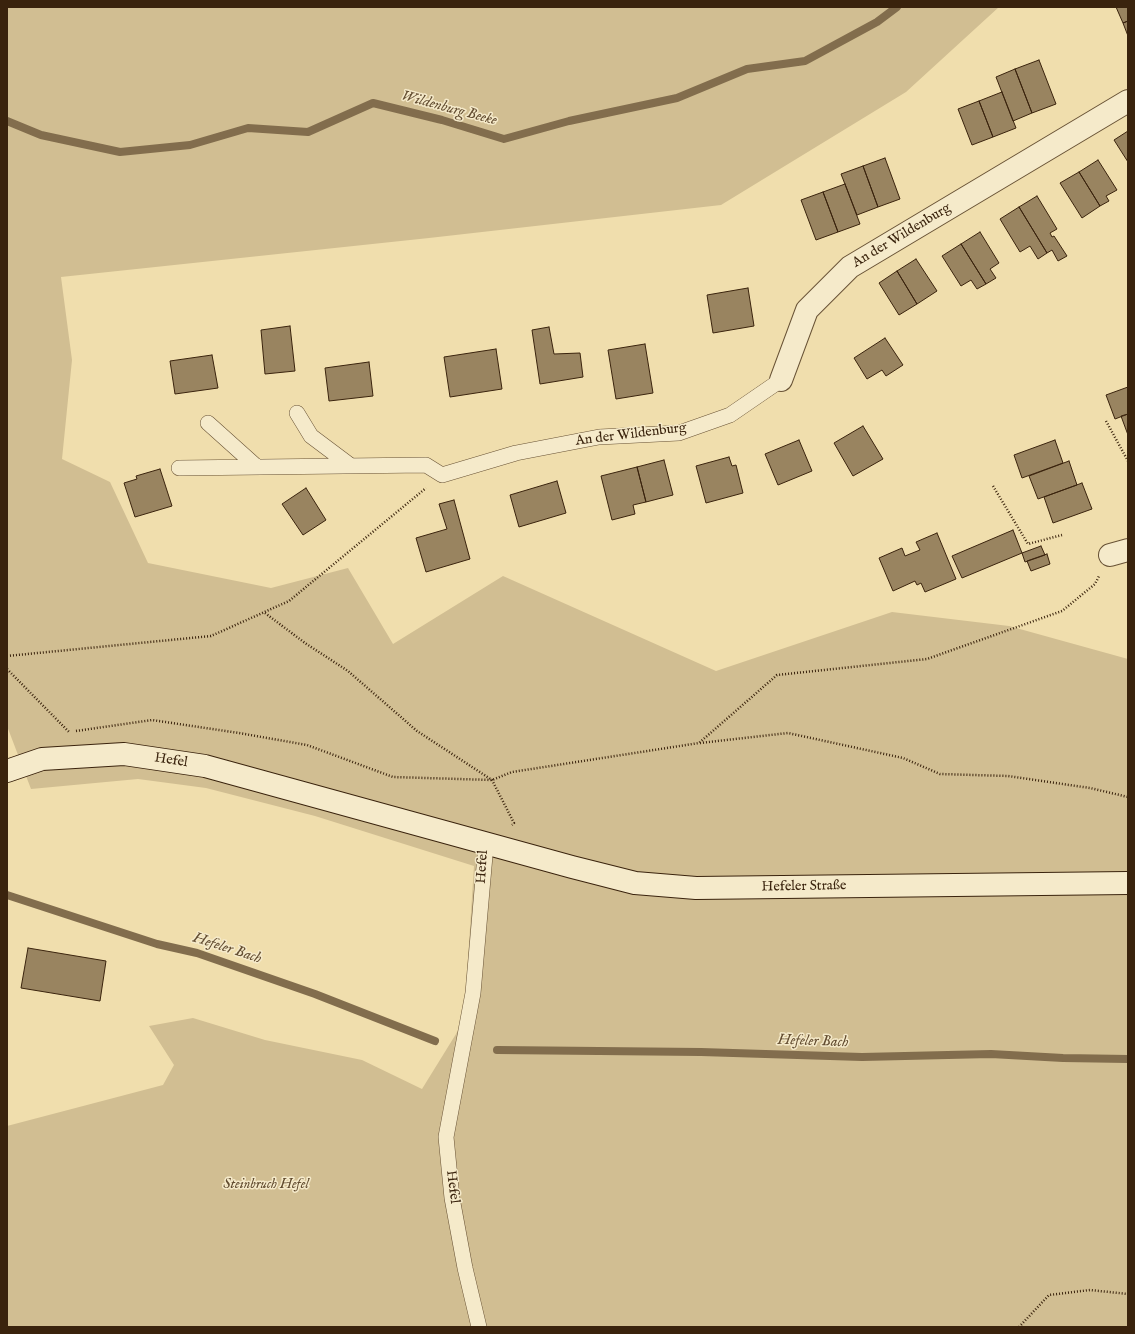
<!DOCTYPE html>
<html>
<head>
<meta charset="utf-8">
<style>
	body { margin:0 }
	#map { position:relative; width:1135px; height:1334px; overflow:hidden; background:#f0dead; font-family:"IM FELL English",serif }
	canvas { display:block }
	.frame { position:absolute; inset:0; border:8px solid #3a230d; pointer-events:none }
</style>
</head>
<body>
<div id="map">
<canvas width="1135" height="1334"></canvas>
<div class="frame"></div>
</div>
<script>
const g = document.querySelector('canvas').getContext('2d');
g.lineJoin = 'round';
function fillPath(path, color) {
  g.fillStyle = color;
  g.fill(path, 'evenodd');
}
function toPath(rows) {
  const path = new Path2D();
  for (const r of rows) {
    path.moveTo(r[0], r[1]);
    for (let i = 2; i < r.length; i += 2) path.lineTo(r[i], r[i + 1]);
  }
  return path;
}
function stroke(path, color, width, dash) {
  g.strokeStyle = color;
  g.lineWidth = width;
  g.lineCap = dash ? 'butt' : 'round';
  g.setLineDash(dash || []);
  g.stroke(path);
}
function drawText(font, color, halo, rows, align = 'center') {
  g.font = font + ' "IM FELL English",serif';
  g.lineWidth = 3;
  g.setLineDash([]);
  g.textBaseline = 'middle';
  g.strokeStyle = halo;
  g.fillStyle = color;
  for (const [text, x, y, turn = 0] of rows) {
    g.save();
    g.translate(x, y);
    g.rotate((+turn || 0) * Math.PI / 180);
    g.textAlign = isNaN(turn) ? turn : align;
    if (halo) g.strokeText(text, 0, 0);
    g.fillText(text, 0, 0);
    g.restore();
  }
}
fillPath(toPath([
	[7,7,999,7,906,92,721,205,429,238,61,277,72,360,62,459,110,482,148,563,271,588,348,568,393,644,503,576,716,671,892,612,1009,626,1128,659,1128,1327,7,1327,7,1126,163,1085,174,1065,149,1026,193,1018,265,1040,362,1060,422,1089,464,1021,474,866,315,816,206,788,138,779,31,789,7,726]
]), '#d1be92');
stroke(toPath([
	[7,121,41,135,120,152,190,145,248,128,308,132,373,103,442,120,504,139,569,121,677,98,747,69,805,61,877,22,897,7],
	[7,895,157,944,197,953,315,994,435,1041],
	[497,1050,701,1052,862,1057,991,1054,1063,1058,1128,1059]
]), '#826d4d', 8);
const building = toPath([
	[1116,7,1128,7,1128,21,1123,23,1116,7],
	[1128,21,1128,36,1123,23,1128,21],
	[1039,60,1056,104,1032,113,1015,69,1039,60],
	[1015,69,1032,113,1013,121,996,77,1015,69],
	[1002,92,1016,128,993,137,979,101,1002,92],
	[979,101,993,137,972,145,958,109,979,101],
	[1128,131,1128,162,1114,140,1128,131],
	[885,158,900,199,878,207,863,166,885,158],
	[1098,160,1117,190,1106,196,1109,201,1100,206,1079,172,1098,160],
	[863,166,878,207,857,215,841,174,863,166],
	[1079,172,1100,206,1082,218,1060,183,1079,172],
	[845,184,860,224,838,232,823,192,845,184],
	[823,192,838,232,816,240,801,200,823,192],
	[1037,196,1057,229,1050,233,1052,237,1054,236,1067,256,1058,261,1052,250,1047,253,1019,207,1037,196],
	[1019,207,1047,253,1038,259,1030,246,1020,252,1000,219,1019,207],
	[980,232,999,263,990,269,996,278,986,284,961,244,980,232],
	[961,244,986,284,977,289,971,280,961,286,942,256,961,244],
	[916,259,937,291,917,304,897,271,916,259],
	[897,271,917,304,899,315,879,283,897,271],
	[748,288,754,326,713,333,707,295,748,288],
	[290,326,295,371,265,374,261,330,290,326],
	[549,327,554,354,580,353,583,377,540,384,532,330,549,327],
	[885,338,903,365,886,376,882,370,867,379,854,358,885,338],
	[645,344,653,393,616,399,608,350,645,344],
	[496,349,502,389,450,397,444,357,496,349],
	[212,355,218,388,175,394,170,361,212,355],
	[369,362,373,396,329,401,325,368,369,362],
	[1128,387,1128,414,1115,419,1106,395,1128,387],
	[1128,414,1128,435,1121,416,1128,414],
	[863,426,883,459,853,476,834,443,863,426],
	[799,440,812,471,778,485,765,454,799,440],
	[1055,440,1063,463,1022,478,1014,455,1055,440],
	[729,457,732,466,736,465,743,493,706,503,696,466,729,457],
	[664,460,673,495,646,502,637,467,664,460],
	[1069,461,1077,485,1038,499,1029,476,1069,461],
	[637,467,646,502,633,505,635,514,612,520,601,476,637,467],
	[160,469,172,506,135,517,124,483,137,479,136,476,160,469],
	[557,481,566,513,519,527,510,495,557,481],
	[1082,483,1092,509,1053,523,1044,497,1082,483],
	[306,488,326,520,303,535,282,504,306,488],
	[454,500,470,559,426,572,416,538,447,529,439,504,454,500],
	[1013,530,1022,553,962,578,952,556,1013,530],
	[937,533,956,579,925,592,921,583,917,585,915,581,893,591,879,558,902,548,905,556,920,550,916,542,937,533],
	[1041,546,1045,555,1025,562,1022,553,1041,546],
	[1047,554,1050,564,1031,571,1027,561,1047,554],
	[28,948,106,961,100,1001,21,988,28,948]
]);
fillPath(building, '#998460');
stroke(building, '#3a230d', 1);
const lane = toPath([
	[297,413,311,436,351,466],
	[208,423,257,467],
	[179,468,426,465,442,475,516,453,599,437,679,433,730,415,781,380],
	[479,1327,465,1268,452,1198,446,1137,473,993,486,844]
]);
const street = toPath([
	[781,380,807,310,850,267,1128,101],
	[1110,555,1128,550]
]);
const secondary = toPath([
	[7,771,42,759,124,754,205,766,572,867,635,883,696,888,1128,883]
]);
stroke(lane, '#685235', 16);
stroke(street, '#685235', 24);
stroke(secondary, '#3a230d', 24);
stroke(toPath([
	[1106,421,1128,461],
	[993,486,1028,544,1062,535],
	[265,613,305,643,348,671,417,731,492,780,514,823,512,825],
	[7,656,211,636,289,601,426,488],
	[7,669,70,733],
	[76,731,152,720,239,733,307,745,393,777,492,780,512,772,699,743,777,675,927,659,1062,611,1095,584,1099,576],
	[700,743,788,733,903,758,940,774,1008,776,1090,788,1128,797],
	[1019,1327,1049,1295,1090,1290,1128,1294]
]), '#3a230d', 2.5, [1, 2]);
stroke(lane, '#f5eaca', 15);
stroke(street, '#f5eaca', 22);
stroke(secondary, '#f5eaca', 22);
drawText('14px', '#3a230d', '#f5eaca', [
	["An der Wildenburg",902,236,-31],
	["An der Wildenburg",631,435,-7],
	["Hefel",171,761,9],
	["Hefel",483,867,-86],
	["Hefeler Straße",804,887,-1],
	["Hefel",452,1187,83]
]);
drawText('italic 14px', '#604a2e', '#f5eaca', [
	["Steinbruch Hefel",266,1185]
]);
drawText('italic 15px', '#644e32', '#f5eaca', [
	["Wildenburg Beeke",449,109,15],
	["Hefeler Bach",227,949,18],
	["Hefeler Bach",813,1042,2]
]);
</script>
</body>
</html>
